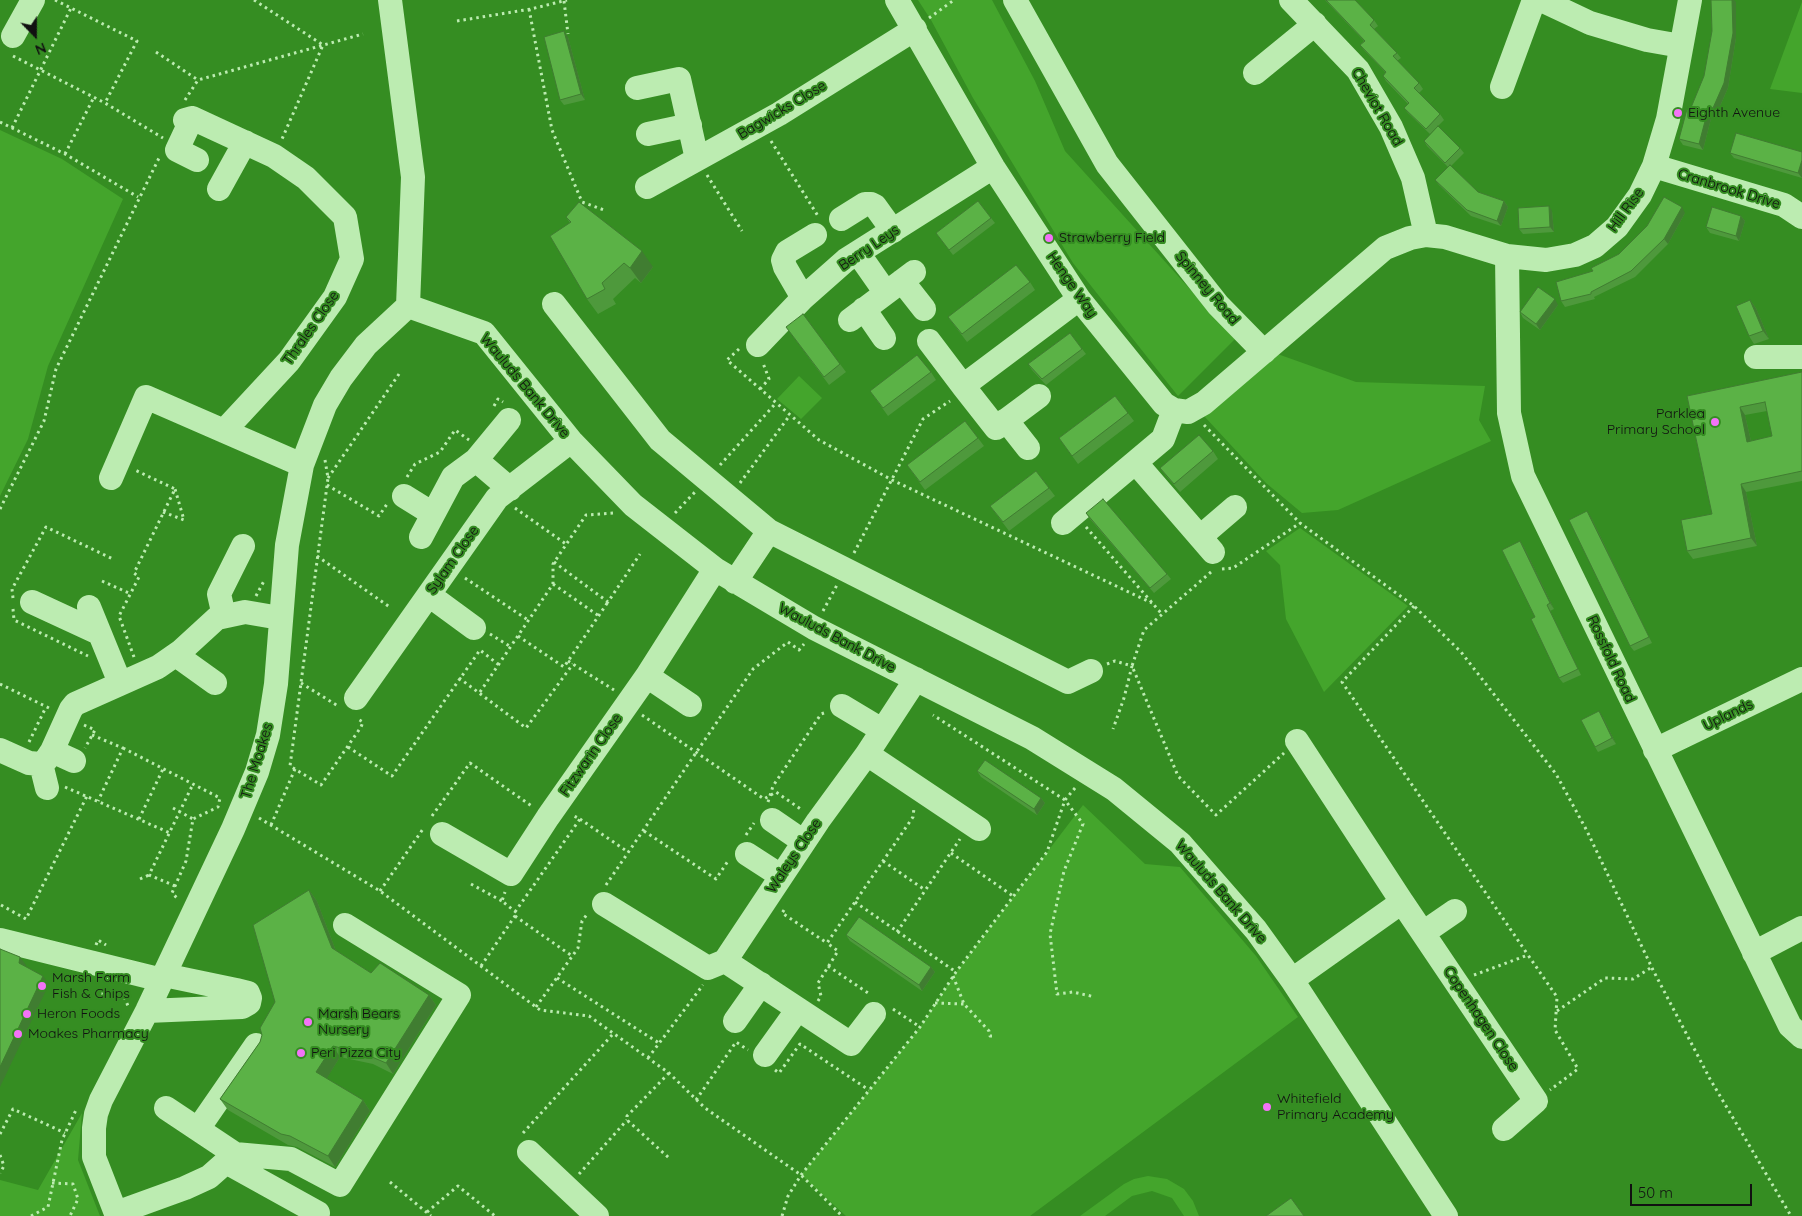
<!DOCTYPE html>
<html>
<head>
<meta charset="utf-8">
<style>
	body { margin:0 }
	#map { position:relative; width:1802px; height:1216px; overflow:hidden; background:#358d22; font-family:Quicksand,sans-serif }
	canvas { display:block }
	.north { position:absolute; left:10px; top:10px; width:50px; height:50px; -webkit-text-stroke:4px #358d22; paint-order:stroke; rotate:158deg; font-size:14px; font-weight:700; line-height:20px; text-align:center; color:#111 }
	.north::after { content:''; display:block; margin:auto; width:18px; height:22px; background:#111; clip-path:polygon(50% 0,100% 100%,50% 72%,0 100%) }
	.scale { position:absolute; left:1630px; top:1184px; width:122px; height:22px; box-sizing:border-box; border:2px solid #111; border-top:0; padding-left:6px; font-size:15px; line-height:18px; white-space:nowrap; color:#111; -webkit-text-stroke:4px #358d22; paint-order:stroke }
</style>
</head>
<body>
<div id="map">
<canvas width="1802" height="1216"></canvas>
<div class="north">N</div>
<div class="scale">50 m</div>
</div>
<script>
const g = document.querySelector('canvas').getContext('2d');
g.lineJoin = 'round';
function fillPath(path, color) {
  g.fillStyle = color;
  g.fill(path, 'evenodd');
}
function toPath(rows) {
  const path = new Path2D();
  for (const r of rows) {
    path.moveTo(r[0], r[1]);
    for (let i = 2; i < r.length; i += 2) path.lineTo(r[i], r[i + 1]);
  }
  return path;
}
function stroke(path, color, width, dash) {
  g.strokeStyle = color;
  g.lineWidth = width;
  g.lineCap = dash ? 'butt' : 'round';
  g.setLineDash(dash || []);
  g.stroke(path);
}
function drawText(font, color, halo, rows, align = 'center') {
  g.font = font + ' Quicksand,sans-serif';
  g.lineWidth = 4;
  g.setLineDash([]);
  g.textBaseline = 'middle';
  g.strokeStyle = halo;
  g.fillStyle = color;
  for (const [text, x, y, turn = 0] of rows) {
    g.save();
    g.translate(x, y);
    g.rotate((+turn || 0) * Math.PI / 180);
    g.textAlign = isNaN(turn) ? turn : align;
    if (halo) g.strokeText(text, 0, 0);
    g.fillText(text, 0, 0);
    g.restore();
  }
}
fillPath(toPath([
	[918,0,992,0,1035,81,1065,151,1235,339,1178,396,1073,263,973,98,931,20],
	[1802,2,1802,93,1770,89],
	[0,130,62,159,123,199,48,366,28,439,0,496],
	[1272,352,1356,382,1485,386,1479,420,1491,441,1338,510,1302,513,1266,483,1204,416],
	[799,376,822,398,801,419,777,399],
	[1300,528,1408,606,1324,692,1286,619,1280,565,1266,551],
	[1083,805,1145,864,1180,867,1256,956,1298,1017,1030,1216,846,1216,801,1175,920,1027,956,972],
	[82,1113,78,1160,100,1216,0,1216,0,1180,38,1190],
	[1148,1176,1167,1179,1184,1189,1193,1201,1199,1216,1184,1216,1172,1198,1152,1191,1132,1196,1105,1216,1080,1216,1124,1184,1134,1179]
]), '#44a52c');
stroke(toPath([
	[55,0,137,41,105,103],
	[254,0,323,45,282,139],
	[564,1,568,34],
	[529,9,552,130,582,202,604,210],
	[929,18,954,0],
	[457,21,531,9,567,0],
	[156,52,198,80],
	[13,56,105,103,163,138],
	[185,100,198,80,363,34],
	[0,122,65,154,138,197],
	[12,128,71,8],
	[771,141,818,216],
	[65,154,94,97],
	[707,175,742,231],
	[739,349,727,360,819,440,892,480,1152,603],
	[760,389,769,379,763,363],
	[494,406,498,399,503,402],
	[1204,425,1300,523,1414,606,1461,652,1556,774,1587,831,1653,970,1710,1079,1791,1216],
	[325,460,328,478,290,766,321,785,361,727,363,722,356,718],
	[720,465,776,403],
	[407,477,415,464,440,452,455,430,469,440],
	[328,478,399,374],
	[740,483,790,415],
	[327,485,379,516,387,504],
	[515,508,566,544],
	[0,509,44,421,56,369,159,158],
	[163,512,184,520,175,489],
	[675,513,695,492],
	[1086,527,1161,613],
	[854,553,923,419,950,401],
	[317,556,391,608],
	[554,562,608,602,640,554],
	[1222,569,1233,568,1300,523],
	[1211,572,1144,630,1132,666,1178,776,1216,815,1284,753],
	[465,578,528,620],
	[102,581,131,594],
	[553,584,599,616],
	[256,596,264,581],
	[13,598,12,589,46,527,113,559],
	[1414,606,1342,682,1528,955],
	[13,609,14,620,88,656],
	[823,611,837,585],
	[490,634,511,647],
	[518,636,564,667,608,602],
	[134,657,119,616,139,577,134,573,175,489,135,470],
	[568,661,614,690],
	[1107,664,1115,661,1132,666,1124,698,1113,729],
	[459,678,526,728,573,664],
	[301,683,338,706],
	[0,684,51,709],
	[480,692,553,584,553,564,586,515,614,513],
	[642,715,764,799,776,792,802,810],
	[84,725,95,730,85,748],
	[92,735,123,748,98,801],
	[29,742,46,707],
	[348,747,392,776,480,650,499,665],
	[123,748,220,798,218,807,193,819],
	[65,787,170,833],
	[1075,788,1065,800,1083,824,1064,871,1050,934,1057,994,1073,992,1095,997],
	[768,802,773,786,821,714,824,713],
	[173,808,193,819,186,861,172,893,178,899],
	[432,816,470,763,533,807],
	[259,818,380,891,540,1010,589,1016,669,1073,705,1108,801,1175,842,1216],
	[139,819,163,769],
	[580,819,628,852],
	[271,825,295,769],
	[644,831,716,879,728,861],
	[746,835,754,823],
	[951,853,1013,896],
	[883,861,925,890],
	[140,879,149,875],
	[471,884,502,901],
	[606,885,753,669,788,642,799,650,804,644],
	[175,886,149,875,193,784],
	[380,891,423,829],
	[855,902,956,972],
	[1,905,26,919,87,796],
	[784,910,782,913,827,943],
	[515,912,580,819,572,815],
	[515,916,572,956],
	[897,932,960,839],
	[96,945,98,940,106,945],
	[481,966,517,913,502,901,505,892],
	[828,966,871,995],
	[1474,975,1528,955,1557,997,1555,1030,1578,1069,1550,1090],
	[953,976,964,1004,989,1031,990,1036,994,1036],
	[557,978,659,1043],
	[122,991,128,1006],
	[95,993,124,995],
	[818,1001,821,996,818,983,838,951,827,943,913,817,914,808],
	[935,1003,964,1004],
	[536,1007,578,948,582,921,588,913],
	[893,1009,920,1027],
	[1557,1011,1605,978,1633,979,1652,967],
	[648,1058,703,985],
	[775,1070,779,1073,800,1044,869,1090],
	[669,1073,627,1116,627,1120,669,1158],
	[696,1100,736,1042,748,1050],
	[523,1133,613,1034],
	[0,1134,13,1109,65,1133],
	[0,1155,4,1166,0,1173],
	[579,1174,627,1120],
	[390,1182,431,1216],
	[52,1183,73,1184,78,1199,70,1216],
	[427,1212,458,1186,495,1216],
	[31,1216,48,1207,62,1140,76,1110],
	[782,1216,788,1196,801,1175,920,1027,956,972,1047,852,1065,800,933,715]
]), '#bcecb1', 3, [2.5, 4]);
stroke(toPath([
	[390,0,413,177,408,306],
	[897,0,993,167,1079,299,1164,404,1174,410,1188,412,1204,403,1385,248,1410,238,1426,235,1445,237,1507,256,1546,260,1575,255,1595,246,1617,227,1640,195,1654,166,1668,119,1690,0],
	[1015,0,1107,164,1218,305,1264,352],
	[1291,0,1358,70,1391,127,1413,178,1426,235],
	[1541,0,1590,23,1647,40,1681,46],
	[13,36,33,0],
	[1255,73,1315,24],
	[1502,87,1534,0],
	[637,88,679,79,697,159],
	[192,118,177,150,197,160],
	[185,120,192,118,274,156,306,178,345,217,352,259,335,297,289,361,224,431],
	[648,134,690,125],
	[1654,166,1784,205,1802,217],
	[647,187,779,114,915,29],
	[219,189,245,142],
	[841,219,865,204,871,204,875,206,893,231],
	[858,253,886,293,914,272],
	[1507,256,1509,413,1523,476,1790,1026,1802,1037],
	[902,281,924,309],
	[803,298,785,267,783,260,787,252,815,235],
	[554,304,660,440,769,531,1068,682,1091,671],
	[408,306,484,333,571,441,633,505,715,569,814,628,1032,738,1114,789,1180,843,1256,930,1292,980,1446,1216],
	[864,309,884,338],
	[850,320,886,293],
	[929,341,963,386],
	[758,345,803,298,846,260,993,167],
	[1756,357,1802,357],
	[1039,396,996,428,963,386,1079,299],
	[1006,420,1028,448],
	[476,460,510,489],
	[1136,463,1213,552],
	[111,478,146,397,302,465],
	[404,496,433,514],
	[1063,523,1163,439,1174,410],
	[421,537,453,477,476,460,509,420],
	[1200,537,1235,507],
	[735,582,769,531],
	[429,595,474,628],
	[32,602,99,633],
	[89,607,120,683],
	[224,616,219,594,243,546],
	[176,655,215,683],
	[647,676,690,705],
	[356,698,497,498,571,441],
	[842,706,882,730],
	[1297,741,1402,902],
	[0,750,29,763,41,764,46,760,52,751,71,709,75,704,158,667,181,651,217,618,245,612,280,618],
	[1655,750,1802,679],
	[52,751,74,761],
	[867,754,979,829],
	[41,764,47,788],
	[772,820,804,842],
	[442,834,511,874,548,817,647,676,715,569],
	[747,854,781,876],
	[604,904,708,968,725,961,818,821,867,754,916,679],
	[1423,933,1455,911],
	[0,940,162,980],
	[1754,953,1802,928],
	[725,961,851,1044,874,1014],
	[1292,980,1402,902,1536,1101,1504,1129],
	[147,1011,242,1007,249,1003,250,998,248,993,236,990,164,975],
	[735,1021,761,984],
	[765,1055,798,1009],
	[198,1129,256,1045],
	[529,1152,597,1216],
	[235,1154,291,1159,340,1185,459,995,345,925],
	[226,1162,318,1213],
	[116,1213,185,1188,209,1177,235,1154,166,1108],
	[117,1216,94,1157,94,1128,96,1114,101,1100,147,1011,233,829,257,772,268,735,276,684,287,545,302,465,325,405,341,378,366,345,408,306]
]), '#bcecb1', 24);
fillPath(toPath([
	[1325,0,1355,0,1374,20,1378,26,1374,29,1397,53,1401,58,1397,61,1419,83,1423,89,1419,93,1440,114,1444,120,1430,134,1408,113,1404,108,1408,104,1386,81,1383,76,1386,73,1364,50,1360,45,1364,41],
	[1736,2,1736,38,1728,88,1717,113,1713,111,1703,150,1683,145,1679,139],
	[568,37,585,100,564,105,560,100],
	[1424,141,1460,148,1464,153,1451,166,1478,192,1504,201,1508,207,1501,226,1471,216,1439,185,1435,180,1448,167,1427,146],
	[1802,152,1802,178,1734,158,1730,153],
	[978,201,995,223,953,255,936,233],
	[1552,211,1554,232,1523,234,1519,229],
	[1685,213,1668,244,1635,277,1594,297,1595,299,1565,307,1561,301,1593,271,1619,254],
	[1741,216,1745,221,1739,241,1710,233,1706,227],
	[566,217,653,267,641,283,635,278,613,299,616,304,598,314,587,299,570,223],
	[1030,282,1035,290,967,342,948,317],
	[1750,300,1756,308,1769,339,1754,344,1749,336],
	[1558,305,1540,330,1523,318,1520,312],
	[1070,333,1086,354,1046,385,1032,370,1028,364],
	[792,335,840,364,846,372,829,385],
	[931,372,936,380,888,416,870,391],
	[1802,372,1802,481,1746,492,1757,546,1693,559,1687,551,1712,514,1687,396],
	[1767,411,1772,436,1751,441,1745,415],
	[1115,396,1134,421,1078,464,1059,438],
	[978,438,984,446,925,490,907,465],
	[1213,451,1218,459,1180,492,1166,476,1160,468],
	[1036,471,1055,496,1009,531,990,506],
	[1086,513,1167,574,1171,579,1154,593,1090,519],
	[1591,517,1652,643,1634,651,1630,646],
	[1520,541,1524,547,1554,609,1550,611,1581,675,1563,683,1559,678,1535,617],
	[1603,717,1616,744,1598,752,1595,747],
	[977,771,1041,798,1045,803,1037,815,981,777],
	[309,890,317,901,336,951,371,973,429,995,436,1005,393,1074,373,1064,340,1057,326,1079,363,1100,370,1111,335,1167,297,1147,288,1145,228,1110,220,1099,260,1042,275,1002],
	[846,935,931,967,935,972,922,991,850,941]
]), '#4e993c');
fillPath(toPath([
	[1732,0,1734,0,1736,2,1736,38,1728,88,1717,113,1713,108],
	[564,31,568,37,585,100,581,94],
	[1709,106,1713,111,1703,150,1699,144],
	[1802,160,1802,178,1798,173],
	[1504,201,1508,207,1501,226,1497,221],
	[1549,206,1552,211,1554,232,1550,227],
	[1682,207,1685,213,1668,244,1664,239],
	[1741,216,1745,221,1739,241,1736,236],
	[642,251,653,267,641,283,630,268],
	[1555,299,1558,305,1540,330,1536,324],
	[1750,300,1756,308,1769,339,1763,331],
	[1740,407,1745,415,1753,450,1747,442],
	[1741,484,1746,492,1757,546,1751,538],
	[1587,511,1591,517,1652,643,1649,637],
	[1520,541,1524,547,1554,609,1550,603],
	[1599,711,1603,717,1616,744,1612,738],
	[1041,798,1045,803,1037,815,1034,809],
	[309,890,317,901,339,959,332,948],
	[20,957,26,965,25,971,19,963],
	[931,967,935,972,922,991,919,985],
	[43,976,49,984,0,1087,0,1067],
	[429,995,436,1005,393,1074,386,1063],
	[333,1046,340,1057,324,1083,316,1072],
	[363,1100,370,1111,335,1167,328,1156]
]), '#407d31');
const building = toPath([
	[1326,0,1355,0,1374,20,1370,25,1397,53,1393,56,1419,83,1414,88,1440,114,1426,129,1404,108,1409,103,1383,76,1386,72,1360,45,1365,41,1326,0],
	[1711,0,1732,0,1733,33,1724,83,1713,108,1709,106,1699,144,1679,139,1687,109,1690,110,1704,76,1712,31,1711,0],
	[564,31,581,94,560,100,544,37,564,31],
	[1438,126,1460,148,1445,163,1424,141,1438,126],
	[1736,133,1802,152,1802,160,1798,173,1730,153,1736,133],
	[1450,165,1478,192,1504,201,1497,221,1467,210,1435,180,1450,165],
	[1664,197,1682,207,1664,239,1631,271,1591,292,1591,294,1561,301,1556,282,1593,271,1591,268,1619,254,1647,226,1664,197],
	[978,201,991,218,949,250,936,233,978,201],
	[579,202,642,251,630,268,624,263,602,283,605,289,587,299,550,236,571,222,566,217,579,202],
	[1549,206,1550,227,1519,229,1518,208,1549,206],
	[1712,207,1741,216,1736,236,1706,227,1712,207],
	[1016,265,1030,282,962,334,948,317,1016,265],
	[1538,287,1555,299,1536,324,1520,312,1538,287],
	[1750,300,1763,331,1749,336,1736,306,1750,300],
	[803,314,840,364,824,377,786,327,803,314],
	[1070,333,1082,349,1042,379,1028,364,1070,333],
	[917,355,931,372,883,408,870,391,917,355],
	[1802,372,1802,471,1741,484,1751,538,1687,551,1681,520,1712,514,1687,396,1802,372],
	[1765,402,1772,436,1747,442,1740,407,1765,402],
	[1115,396,1128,413,1072,456,1059,438,1115,396],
	[965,421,978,438,920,482,907,465,965,421],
	[1199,435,1213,451,1174,484,1160,468,1199,435],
	[1036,471,1049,488,1003,522,990,506,1036,471],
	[1103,499,1167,574,1150,588,1086,513,1103,499],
	[1587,511,1649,637,1630,646,1569,520,1587,511],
	[1520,541,1550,603,1547,605,1578,669,1559,678,1531,619,1535,617,1502,550,1520,541],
	[1599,711,1612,738,1595,747,1581,720,1599,711],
	[985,760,1041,798,1034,809,977,771,985,760],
	[309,890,332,948,371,973,380,963,429,995,386,1063,365,1054,333,1046,316,1072,363,1100,328,1156,290,1136,281,1134,220,1099,260,1042,262,1035,260,1028,275,1002,253,925,309,890],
	[859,917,931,967,919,985,846,935,859,917],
	[0,949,20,957,19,963,43,976,0,1067,0,949],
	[1291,1198,1304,1216,1266,1216,1291,1198]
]);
fillPath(building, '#5bb246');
stroke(building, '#407d31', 1);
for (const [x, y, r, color] of [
	[1678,113,5,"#f373f7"],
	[1049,238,5,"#f373f7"],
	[1715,422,5,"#f373f7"],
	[42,986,5,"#f373f7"],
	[27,1014,5,"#f373f7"],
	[308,1022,5,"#f373f7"],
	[18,1034,5,"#f373f7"],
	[301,1053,5,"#f373f7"],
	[1267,1107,5,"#f373f7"]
]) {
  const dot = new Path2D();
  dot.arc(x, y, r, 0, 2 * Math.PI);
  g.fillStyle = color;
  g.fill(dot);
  stroke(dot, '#358d22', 2);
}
drawText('14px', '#111', '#358d22', [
	["Cheviot Road",1377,107,60],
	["Bagwicks Close",782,110,-31],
	["Cranbrook Drive",1729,189,17],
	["Hill Rise",1626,210,-54],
	["Berry Leys",869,248,-34],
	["Henge Way",1072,285,55],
	["Spinney Road",1207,288,50],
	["Thrales Close",311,328,-55],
	["Wauluds Bank Drive",525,386,50],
	["Sylam Close",453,560,-55],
	["Wauluds Bank Drive",837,638,28],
	["Rossfold Road",1611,659,65],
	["Uplands",1728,715,-26],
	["Fitzwarin Close",591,755,-55],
	["The Moakes",257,761,-73],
	["Waleys Close",794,856,-56],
	["Wauluds Bank Drive",1221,892,49],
	["Copenhagen Close",1481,1019,56]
]);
drawText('14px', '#111', '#358d22', [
	["Eighth Avenue",1688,113],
	["Strawberry Field",1059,238],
	["Parklea",1705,414,"right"],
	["Primary School",1705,430,"right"],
	["Marsh Farm",52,978],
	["Fish & Chips",52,994],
	["Heron Foods",37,1014],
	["Marsh Bears",318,1014],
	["Nursery",318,1030],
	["Moakes Pharmacy",28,1034],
	["Peri Pizza City",311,1053],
	["Whitefield",1277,1099],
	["Primary Academy",1277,1115]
], 'left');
</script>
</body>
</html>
